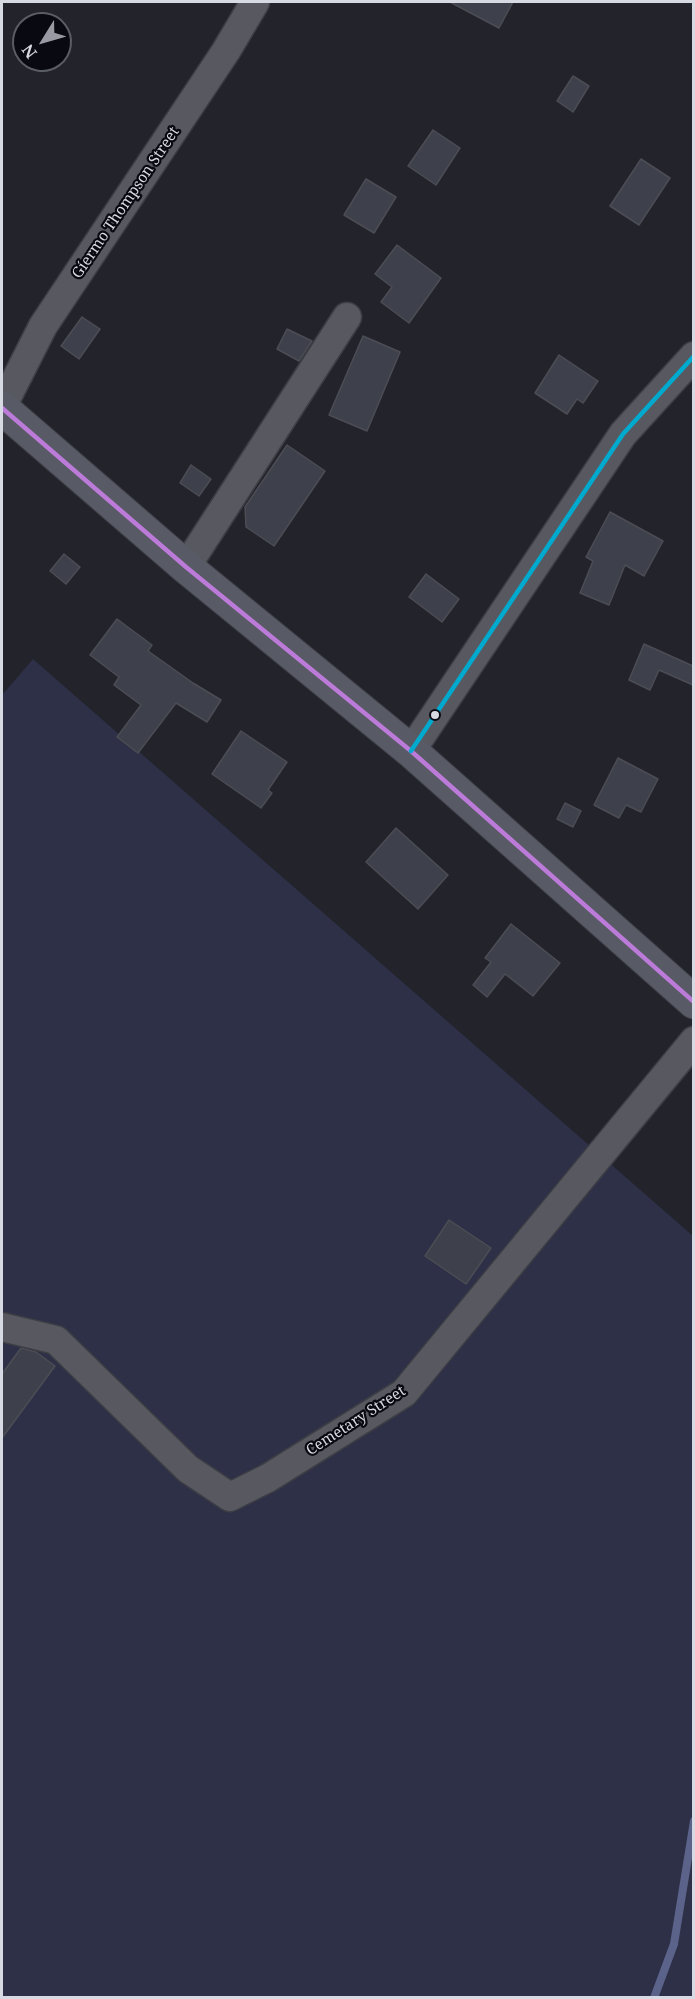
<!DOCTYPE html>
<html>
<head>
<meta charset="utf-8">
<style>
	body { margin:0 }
	#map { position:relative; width:695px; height:1999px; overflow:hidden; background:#22232b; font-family:"Noto Serif",serif }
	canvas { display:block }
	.frame { position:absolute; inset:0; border:3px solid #d7d9e3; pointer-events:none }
	.north { position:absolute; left:12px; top:12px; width:60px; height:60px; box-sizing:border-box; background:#090a11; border:2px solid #5b5d65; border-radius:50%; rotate:233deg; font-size:16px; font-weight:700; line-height:24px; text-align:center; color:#d7d9e3 }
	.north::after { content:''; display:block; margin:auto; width:21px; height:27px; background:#9899a3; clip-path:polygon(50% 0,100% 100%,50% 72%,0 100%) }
</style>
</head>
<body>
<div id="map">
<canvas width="695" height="1999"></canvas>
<div class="frame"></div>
<div class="north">N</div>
</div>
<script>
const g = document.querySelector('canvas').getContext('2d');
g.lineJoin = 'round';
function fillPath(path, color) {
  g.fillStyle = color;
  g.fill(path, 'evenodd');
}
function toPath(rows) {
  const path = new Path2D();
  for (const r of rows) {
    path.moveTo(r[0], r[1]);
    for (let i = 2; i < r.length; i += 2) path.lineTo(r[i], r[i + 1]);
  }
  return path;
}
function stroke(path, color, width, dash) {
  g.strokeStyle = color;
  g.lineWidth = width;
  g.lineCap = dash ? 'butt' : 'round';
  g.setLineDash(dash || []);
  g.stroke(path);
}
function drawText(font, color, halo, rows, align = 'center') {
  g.font = font + ' "Noto Serif",serif';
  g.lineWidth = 4.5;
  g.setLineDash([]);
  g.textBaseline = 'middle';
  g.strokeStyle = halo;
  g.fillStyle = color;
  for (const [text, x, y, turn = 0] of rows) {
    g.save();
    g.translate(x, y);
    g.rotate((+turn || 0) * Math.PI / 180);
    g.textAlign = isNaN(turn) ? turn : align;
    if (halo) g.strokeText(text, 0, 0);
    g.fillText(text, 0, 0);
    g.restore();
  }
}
fillPath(toPath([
	[33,659,693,1236,694,1997,2,1998,2,695]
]), '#2d3046');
stroke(toPath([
	[654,1998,674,1944,694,1821]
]), '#5c638b', 8);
const building = toPath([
	[450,2,513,2,499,28,450,2],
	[573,76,589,86,573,112,557,101,573,76],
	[433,130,460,148,436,185,408,166,433,130],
	[641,159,670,178,639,225,610,206,641,159],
	[366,179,396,197,374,233,344,215,366,179],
	[397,245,441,278,409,323,381,302,392,287,375,274,397,245],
	[82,317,100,329,79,359,61,346,82,317],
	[287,329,312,341,299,361,277,349,287,329],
	[363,336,400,352,367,431,329,415,363,336],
	[559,355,598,381,583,403,577,399,567,414,535,393,559,355],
	[287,445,325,471,274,546,246,527,245,507,287,445],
	[191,465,211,479,199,496,180,483,191,465],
	[610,512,663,541,644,576,625,565,609,605,580,593,593,561,586,557,610,512],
	[64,554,80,567,66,584,50,571,64,554],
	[426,574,459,599,442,622,409,597,426,574],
	[117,619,152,645,148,651,193,683,221,700,207,722,176,703,138,753,117,737,141,705,114,685,119,677,90,655,117,619],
	[644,644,693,666,693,685,659,670,650,690,629,680,644,644],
	[241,731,287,762,268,790,272,793,261,808,212,774,241,731],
	[618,758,658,779,641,812,626,805,619,818,594,805,618,758],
	[565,803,581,811,573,827,557,819,565,803],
	[396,828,448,875,418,909,366,862,396,828],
	[511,924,560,963,533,996,505,974,487,997,473,985,491,962,485,958,511,924],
	[449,1220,491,1248,466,1284,425,1256,449,1220],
	[21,1348,36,1352,55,1366,2,1438,2,1374,21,1348]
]);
fillPath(building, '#3e404b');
stroke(building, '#4c4d54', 1.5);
const street = toPath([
	[2,407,43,326,226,51,255,2],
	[186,567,347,317],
	[411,751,623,434,694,356],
	[2,1327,56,1340,188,1469,230,1497,268,1478,404,1393,694,1041]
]);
const highway = toPath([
	[2,408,186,567,411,751,694,1002]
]);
stroke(street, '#3d3e45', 31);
stroke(highway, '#3d3e45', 35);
stroke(street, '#585960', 28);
stroke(highway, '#585a65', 33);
stroke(toPath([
	[2,408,186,567,411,751,694,1002]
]), '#bd7bd9', 4.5);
stroke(toPath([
	[411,751,623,434,694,356]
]), '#00a9ce', 4.5);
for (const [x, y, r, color] of [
	[435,715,5,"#d7d9e3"]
]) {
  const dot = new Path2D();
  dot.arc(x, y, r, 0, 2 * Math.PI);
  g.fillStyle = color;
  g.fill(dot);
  stroke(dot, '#090a11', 2);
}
drawText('15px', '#d7d9e3', '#090a11', [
	["Gíermo Thompson Street",126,203,-56],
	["Cemetary Street",356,1421,-33]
]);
</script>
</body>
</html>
